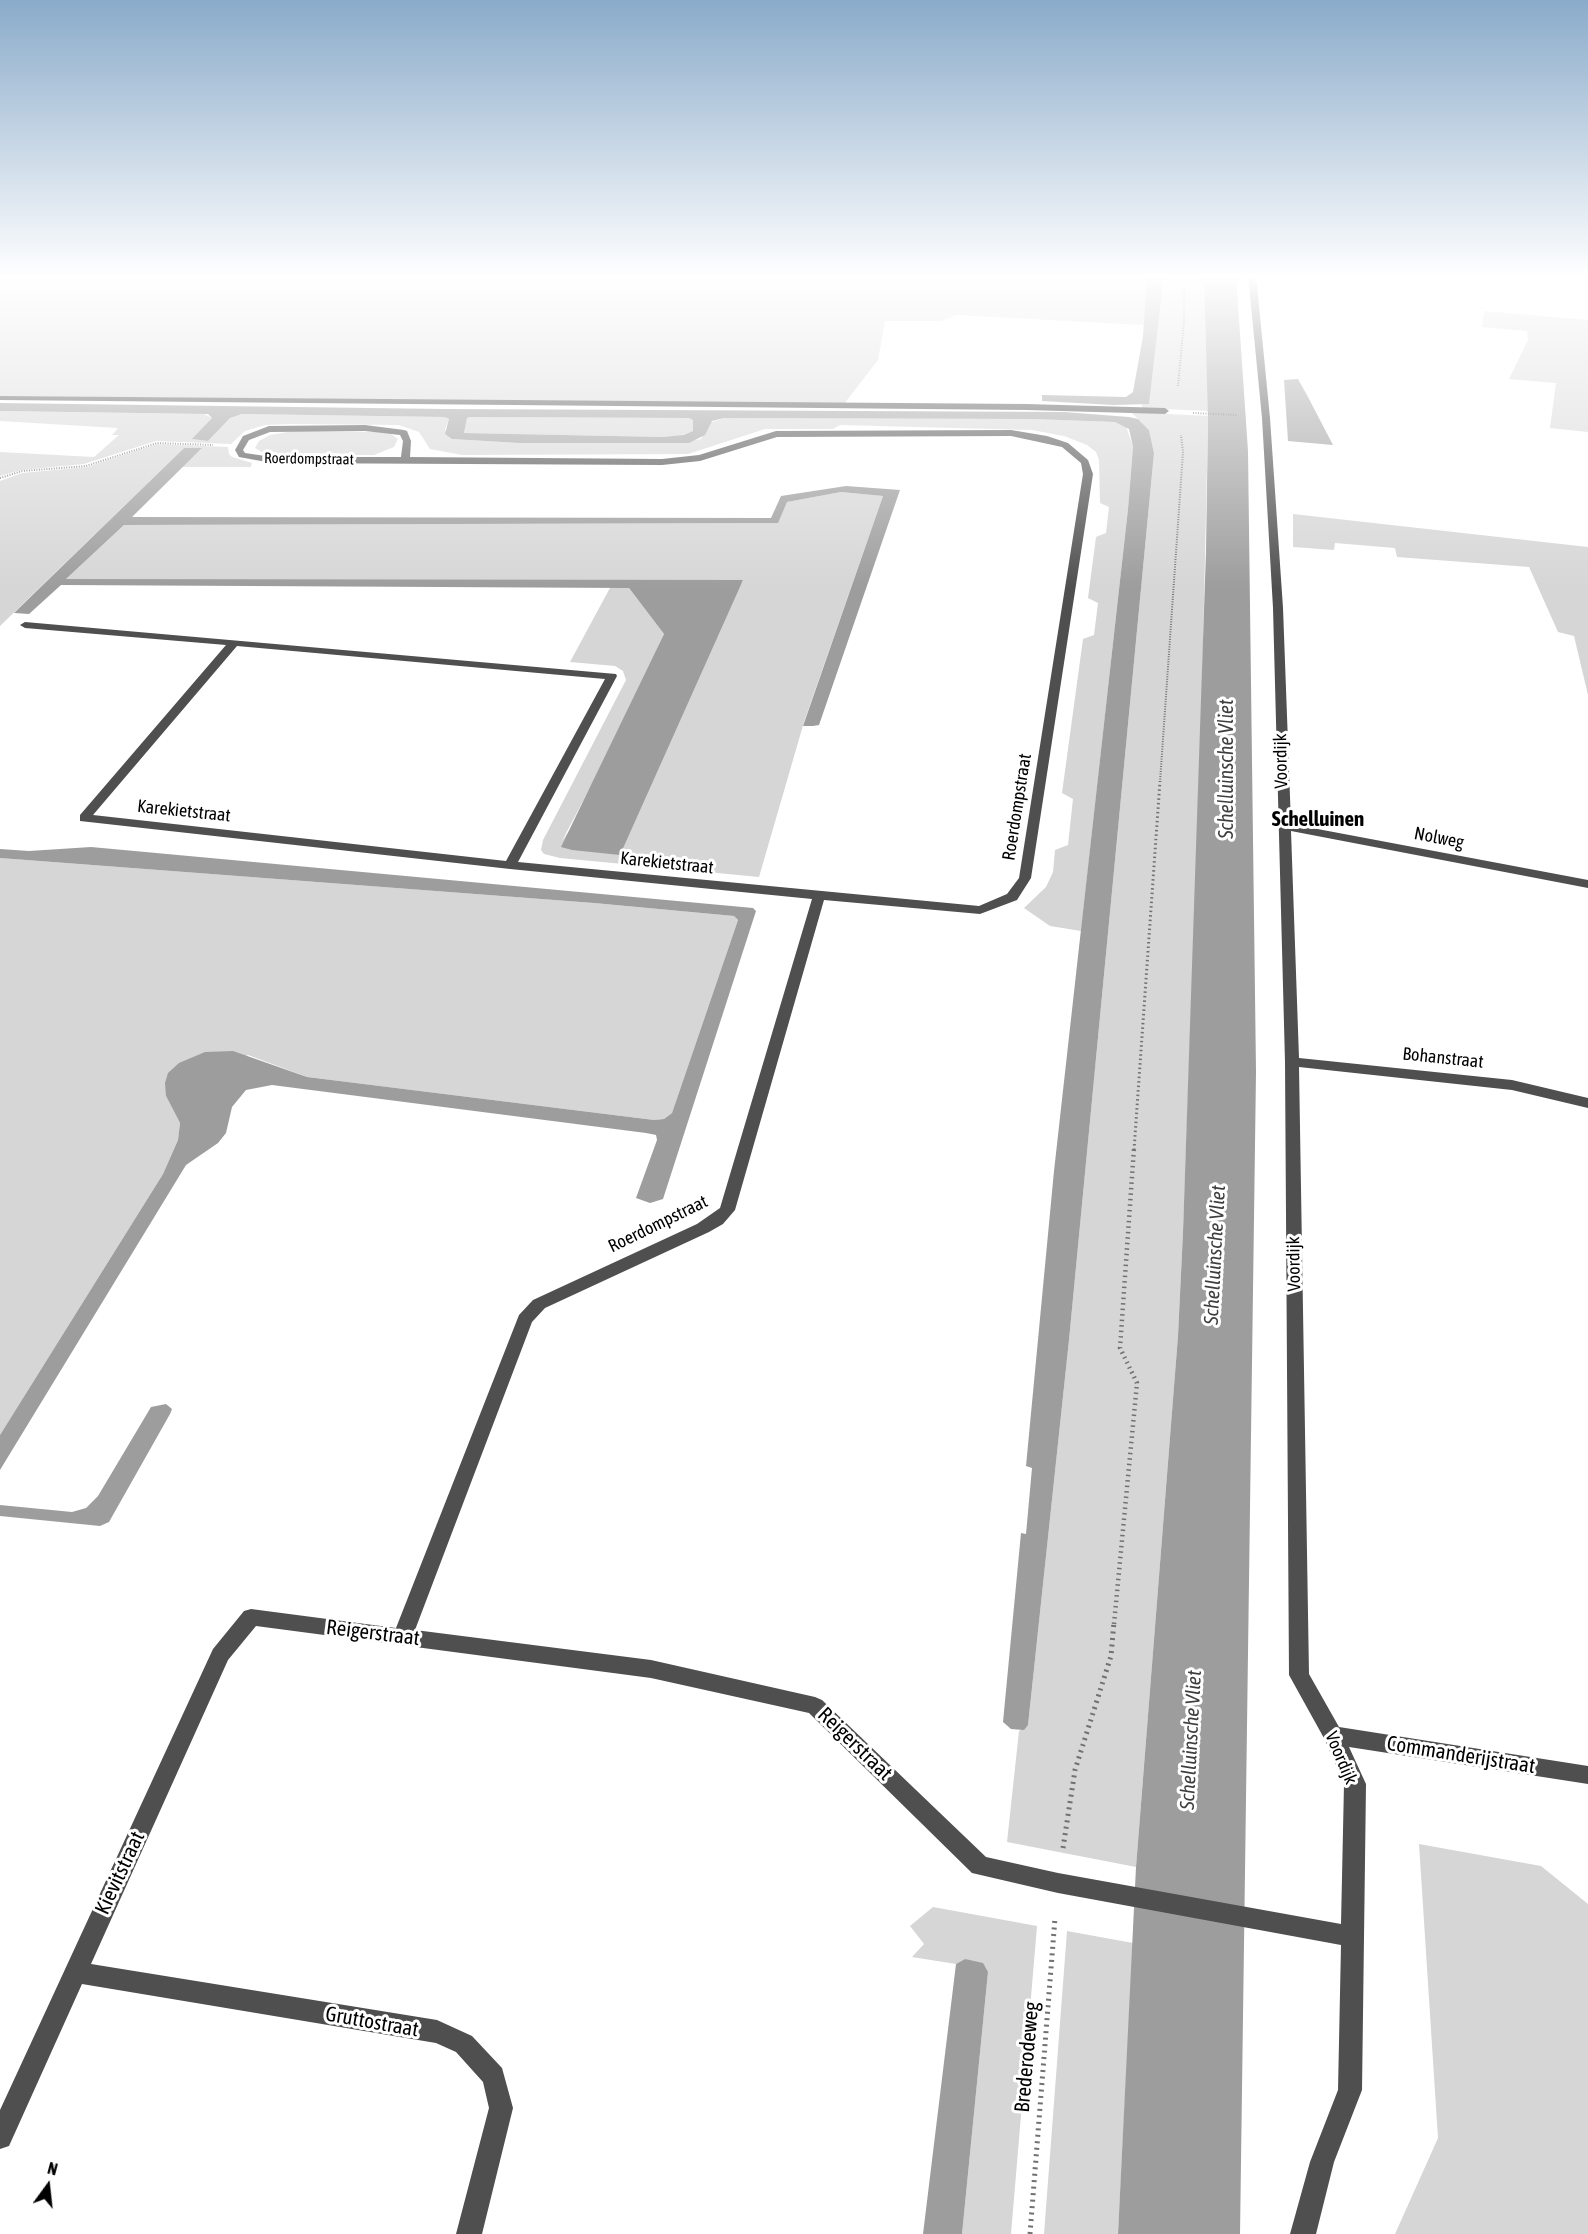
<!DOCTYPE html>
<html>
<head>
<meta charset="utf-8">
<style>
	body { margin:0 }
	#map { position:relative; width:1588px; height:2234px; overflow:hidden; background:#fff; font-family:"Asap Condensed",sans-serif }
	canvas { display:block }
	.north { position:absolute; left:18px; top:2156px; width:60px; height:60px; -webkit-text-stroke:4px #fff; paint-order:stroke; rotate:15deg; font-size:16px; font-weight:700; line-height:24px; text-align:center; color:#000 }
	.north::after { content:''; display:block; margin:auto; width:21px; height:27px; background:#000; clip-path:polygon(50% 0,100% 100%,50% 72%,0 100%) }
</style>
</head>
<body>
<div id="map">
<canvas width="1588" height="2234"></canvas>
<div class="north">N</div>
</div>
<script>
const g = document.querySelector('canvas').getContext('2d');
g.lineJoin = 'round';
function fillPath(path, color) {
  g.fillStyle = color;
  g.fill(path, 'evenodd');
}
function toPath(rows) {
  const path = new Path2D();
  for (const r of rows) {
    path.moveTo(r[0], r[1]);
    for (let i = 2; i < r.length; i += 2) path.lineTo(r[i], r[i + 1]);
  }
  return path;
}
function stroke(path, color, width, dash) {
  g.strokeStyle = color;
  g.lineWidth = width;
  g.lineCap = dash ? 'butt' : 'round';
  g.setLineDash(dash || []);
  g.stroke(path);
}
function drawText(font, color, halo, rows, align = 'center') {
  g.font = font + ' "Asap Condensed",sans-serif';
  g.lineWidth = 6;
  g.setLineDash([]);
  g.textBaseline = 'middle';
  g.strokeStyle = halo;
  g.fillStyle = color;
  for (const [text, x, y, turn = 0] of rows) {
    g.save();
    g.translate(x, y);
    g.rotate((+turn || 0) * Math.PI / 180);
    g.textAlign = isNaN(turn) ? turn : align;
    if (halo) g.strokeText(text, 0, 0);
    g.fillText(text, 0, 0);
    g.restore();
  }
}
fillPath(toPath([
	[0,275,1147,275,1144,325,956,315,941,321,885,321,878,360,844,404,0,396],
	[1164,275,1204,275,1208,411,1142,408,1142,404,1149,403],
	[1484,311,1588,320,1588,432,1550,428,1556,383,1509,379,1528,340,1527,331,1482,327],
	[0,411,204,414,212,418,193,439,208,441,230,418,242,414,444,417,449,419,445,430,452,439,519,443,681,443,701,439,709,423,724,418,1033,419,1115,422,1126,426,1133,447,1128,509,1081,931,1050,926,1024,908,1046,887,1053,872,1055,850,1068,845,1073,799,1062,793,1083,639,1094,635,1098,603,1088,598,1096,537,1106,533,1109,507,1100,503,1099,460,1096,452,1087,445,1064,436,1032,430,840,425,833,429,765,429,688,454,462,455,430,449,419,432,399,425,290,424,265,425,245,431,231,444,156,441,84,464,21,470,0,476,0,452,94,457,119,435,112,435,118,428,0,421],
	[1131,412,1208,416,1208,421,1201,737,1183,1232,1178,1336,1136,1867,1007,1842,1019,1731,1028,1725,1069,1340,1154,453,1149,430],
	[470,417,689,418,693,420,693,431,678,436,663,437,464,433,467,418],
	[293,431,377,432,391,434,398,439,394,447,374,455,283,455,265,454,255,448,259,441,270,435],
	[157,444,228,447,229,454,232,457,252,463,251,467,182,467,201,449,184,448,0,626,0,481,22,473,87,467],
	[841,492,883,496,804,722,759,877,560,858,544,854,541,850,543,840,626,680,623,671,615,666,570,662,611,586,629,588,664,634,594,780,562,841,743,581,65,580,124,525,777,523,787,502],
	[1293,514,1588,547,1588,695,1574,636,1558,632,1529,567,1397,557,1395,548,1335,543,1334,550,1293,547],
	[0,858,594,903,734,916,738,920,672,1113,664,1119,654,1120,307,1077,248,1055,166,1096,180,1123,178,1140,163,1174,0,1435],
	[1419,1844,1541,1866,1588,1904,1588,2234,1395,2234,1438,2138],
	[933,1907,1037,1926,1011,2234,962,2234,988,1972,965,1959,956,1964,912,1957,924,1944,910,1926],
	[1067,1931,1133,1943,1118,2234,1044,2234]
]), '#d6d6d6');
fillPath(toPath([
	[1147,275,1164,275,1149,404,1113,405,1042,401,1042,395,1126,397,1133,392,1143,336],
	[1204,275,1236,275,1248,451,1256,1072,1240,2234,1118,2234,1136,1867,1178,1336,1183,1232,1206,551,1208,421],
	[1298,379,1308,397,1333,445,1288,441,1284,380],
	[0,403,444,409,1064,412,1129,417,1138,419,1149,430,1154,453,1069,1340,1028,1725,1024,1730,1011,1729,1003,1722,1021,1533,1026,1534,1032,1468,1026,1466,1054,1171,1128,509,1133,447,1129,429,1115,422,1033,419,724,418,712,421,705,435,689,443,519,443,452,439,445,434,449,419,444,417,242,414,230,418,208,441,192,439,212,418,208,414,0,411],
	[470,417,689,418,693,420,693,431,683,435,663,437,464,433,467,418],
	[184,448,202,448,132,517,771,518,781,496,846,486,900,490,819,725,813,726,803,726,883,496,841,492,787,502,778,523,124,525,66,579,743,580,620,855,572,850,561,847,664,634,629,588,61,585,29,614,14,613],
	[91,847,753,908,756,911,663,1199,650,1203,636,1198,657,1140,656,1135,646,1133,272,1085,246,1090,232,1107,226,1133,218,1143,186,1165,0,1470,0,1435,163,1174,178,1140,180,1123,166,1096,165,1083,168,1073,179,1063,205,1052,233,1051,307,1077,654,1120,664,1119,672,1113,738,920,734,916,594,903,0,858,0,849,29,851],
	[166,1404,172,1409,170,1414,109,1522,100,1526,0,1516,0,1505,72,1512,86,1508,98,1496,151,1407],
	[965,1959,983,1963,988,1972,962,2234,923,2234,956,1964]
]), '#9d9d9d');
stroke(toPath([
	[1579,281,1588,281],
	[1178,386,1184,322,1184,275],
	[1193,413,1237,415],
	[0,478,22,471,86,466,157,443,213,445],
	[1160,782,1183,452,1181,435]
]), '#717171', 2, [1, 1.5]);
stroke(toPath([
	[1134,1150,1160,781]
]), '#717171', 3, [1.5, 3]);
stroke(toPath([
	[1114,1624,1137,1383,1120,1348,1134,1148]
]), '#717171', 4.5, [1.5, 4]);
stroke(toPath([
	[1063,1848,1075,1770,1111,1656,1114,1622],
	[1030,2234,1055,1918]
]), '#717171', 5, [2, 4.5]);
fillPath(toPath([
	[1248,275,1256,275,1270,418,1283,608,1291,824,1588,880,1588,888,1291,831,1299,1058,1512,1080,1588,1098,1588,1108,1512,1090,1299,1067,1309,1674,1339,1727,1588,1766,1588,1784,1349,1747,1366,1784,1362,2090,1334,2162,1316,2234,1290,2234,1310,2162,1338,2090,1341,1945,1058,1893,972,1873,809,1713,651,1678,256,1626,228,1660,91,1964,437,2020,472,2036,502,2068,513,2108,482,2234,456,2234,489,2108,483,2082,456,2052,436,2043,82,1984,9,2146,0,2149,0,2110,213,1649,244,1611,251,1609,396,1628,519,1315,533,1300,697,1224,720,1208,812,899,510,869,80,821,80,815,226,645,25,628,20,625,25,622,616,674,617,676,518,862,979,906,1007,894,1019,878,1083,474,1081,463,1062,447,1011,436,777,437,700,461,662,465,272,463,239,457,235,450,243,436,269,426,365,425,404,430,407,431,411,441,410,457,662,459,699,455,776,431,1011,430,1047,436,1068,443,1088,460,1093,474,1031,878,1017,900,980,914,824,900,735,1210,723,1224,709,1232,545,1308,532,1322,415,1630,651,1660,815,1697,822,1700,986,1857,1058,1873,1341,1924,1344,1784,1325,1740,1289,1675,1285,1062,1273,608,1262,418,1248,275],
	[365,431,400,435,403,441,401,457,272,457,245,453,243,450,249,440,270,432,365,431],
	[237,646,605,679,506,861,93,815,237,646],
	[0,396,1027,404,1165,408,1169,411,1165,414,1027,410,0,400,0,396]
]), '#4f4f4f');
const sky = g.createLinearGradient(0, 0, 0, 588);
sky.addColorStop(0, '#8aabca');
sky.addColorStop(0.47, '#fff');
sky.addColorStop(1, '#ffffff00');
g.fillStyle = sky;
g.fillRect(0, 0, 1588, 588);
drawText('15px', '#000', '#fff', [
	["Roerdompstraat",309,459,1]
]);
drawText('18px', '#000', '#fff', [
	["Voordijk",1281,761,-91],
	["Roerdompstraat",1017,807,-81],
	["Karekietstraat",184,811,6],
	["Nolweg",1439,838,11],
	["Karekietstraat",667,863,6],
	["Bohanstraat",1443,1058,6],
	["Roerdompstraat",658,1224,-26],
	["Voordijk",1294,1264,-91],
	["Voordijk",1341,1758,67]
]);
drawText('italic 20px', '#3e3e3e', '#fff', [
	["Schelluinsche Vliet",1227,769,-90],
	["Schelluinsche Vliet",1215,1255,-87],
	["Schelluinsche Vliet",1191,1740,-87]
]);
drawText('bold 21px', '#000', '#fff', [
	["Schelluinen",1318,819]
]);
drawText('21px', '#000', '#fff', [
	["Reigerstraat",373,1633,7],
	["Reigerstraat",855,1744,44],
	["Commanderijstraat",1461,1755,9],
	["Kievitstraat",120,1873,-65],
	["Gruttostraat",372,2022,10],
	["Brederodeweg",1027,2057,-85]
]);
</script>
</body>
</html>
